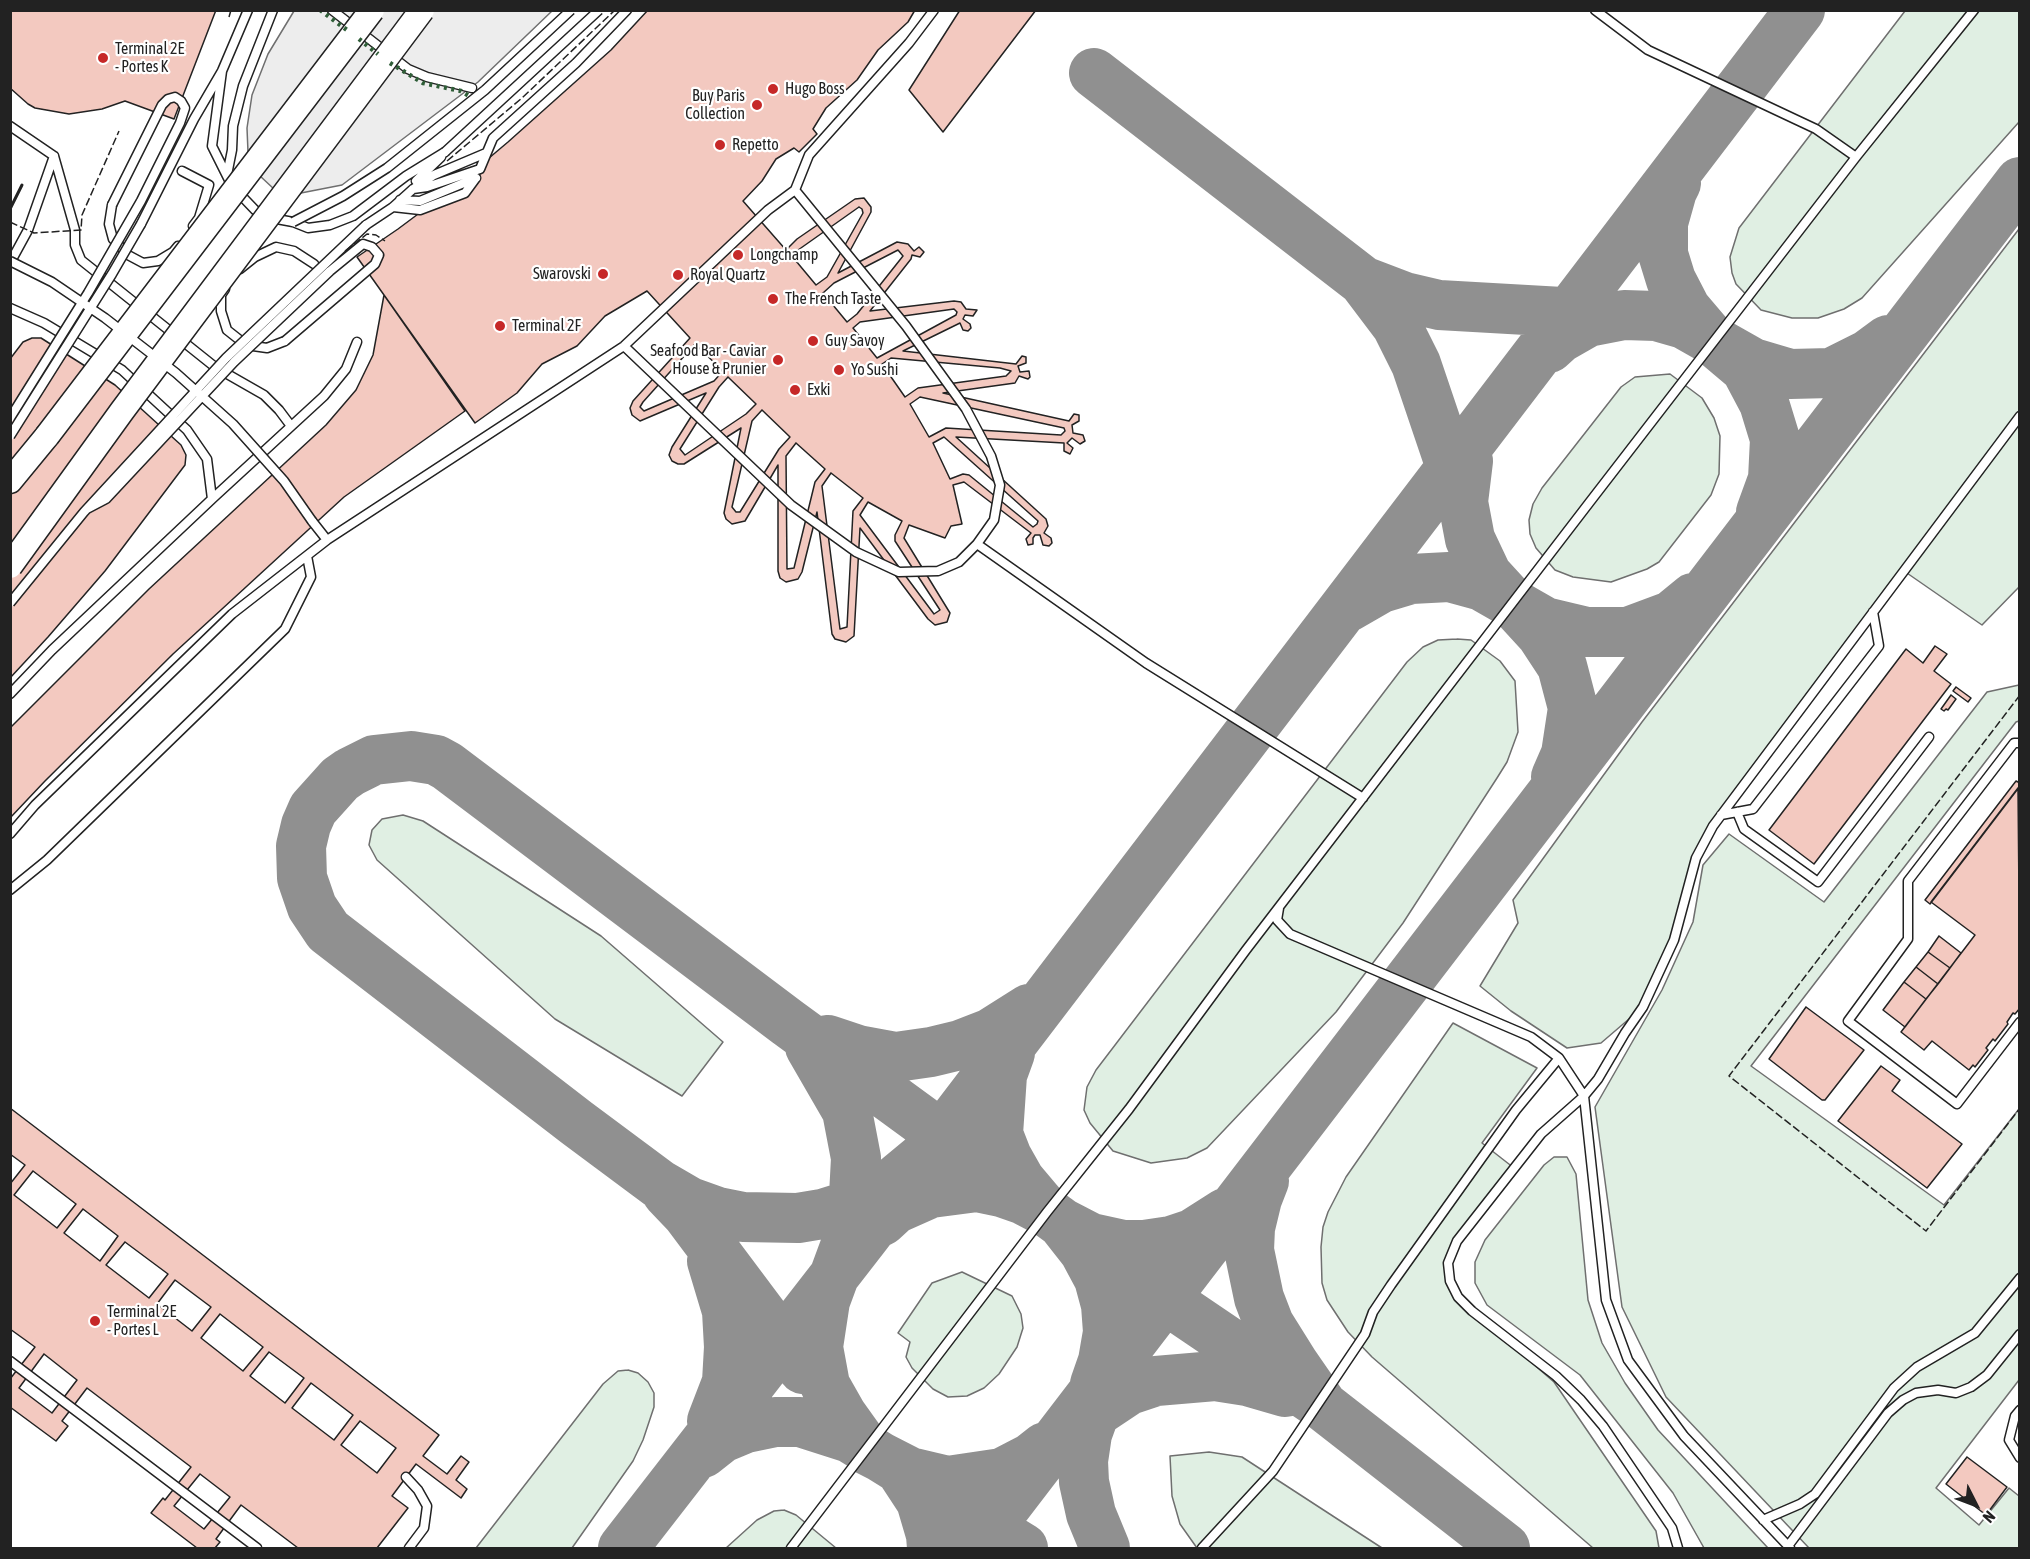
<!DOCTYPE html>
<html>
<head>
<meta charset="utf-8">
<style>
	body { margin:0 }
	#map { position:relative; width:2030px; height:1559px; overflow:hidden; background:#fff; font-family:"Asap Condensed",sans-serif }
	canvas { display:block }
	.frame { position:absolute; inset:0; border:12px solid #222; pointer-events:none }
	.north { position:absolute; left:1946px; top:1475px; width:60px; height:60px; -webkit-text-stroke:4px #fff; paint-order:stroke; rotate:132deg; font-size:16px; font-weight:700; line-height:24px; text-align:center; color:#222 }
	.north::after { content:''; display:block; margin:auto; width:21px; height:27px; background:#222; clip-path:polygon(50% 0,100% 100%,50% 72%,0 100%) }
</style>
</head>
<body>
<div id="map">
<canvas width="2030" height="1559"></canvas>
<div class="frame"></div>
<div class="north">N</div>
</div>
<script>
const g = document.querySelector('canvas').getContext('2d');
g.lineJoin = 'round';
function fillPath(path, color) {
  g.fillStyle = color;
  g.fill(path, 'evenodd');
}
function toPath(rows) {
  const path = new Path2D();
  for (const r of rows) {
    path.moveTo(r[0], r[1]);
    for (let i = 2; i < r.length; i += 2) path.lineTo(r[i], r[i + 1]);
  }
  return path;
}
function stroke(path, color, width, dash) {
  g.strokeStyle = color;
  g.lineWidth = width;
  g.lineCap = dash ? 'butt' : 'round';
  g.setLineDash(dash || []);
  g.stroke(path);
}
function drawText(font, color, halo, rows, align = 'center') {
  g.font = font + ' "Asap Condensed",sans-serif';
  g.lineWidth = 4.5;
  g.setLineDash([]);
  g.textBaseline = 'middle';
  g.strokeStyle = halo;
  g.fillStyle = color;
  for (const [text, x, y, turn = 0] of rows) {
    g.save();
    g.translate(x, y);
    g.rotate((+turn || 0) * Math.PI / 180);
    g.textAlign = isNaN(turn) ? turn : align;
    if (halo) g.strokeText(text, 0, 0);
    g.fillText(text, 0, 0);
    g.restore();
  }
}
const green = toPath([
	[1905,11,2019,11,2019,122,1862,298,1844,309,1818,318,1792,318,1761,310,1736,284,1732,273,1730,257,1739,228,1905,11],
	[2019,229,2019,587,1982,625,1904,571,1713,826,1696,858,1674,940,1643,1007,1601,1043,1567,1048,1511,1011,1480,986,1518,923,1513,900,1642,722,2019,229],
	[1670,374,1702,398,1714,418,1720,436,1719,474,1711,495,1659,562,1647,569,1611,582,1573,577,1555,570,1536,548,1530,534,1529,520,1533,504,1542,488,1621,387,1635,377,1670,374],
	[1457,639,1471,640,1500,661,1515,681,1518,732,1507,762,1497,778,1403,923,1336,1012,1207,1148,1187,1158,1151,1163,1113,1151,1090,1123,1084,1110,1087,1087,1096,1070,1407,662,1423,647,1438,640,1457,639],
	[2019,685,2019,721,2016,722,1751,1066,1944,1205,2019,1109,2019,1380,1936,1488,1979,1525,2009,1488,2019,1496,2019,1548,1809,1548,1666,1397,1622,1307,1595,1107,1662,990,1693,922,1703,865,1729,834,1824,902,1987,692,2019,685],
	[403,815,423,821,601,936,723,1042,682,1096,555,1019,377,860,369,845,372,830,382,819,403,815],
	[1453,1023,1537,1068,1482,1143,1514,1168,1457,1241,1448,1263,1450,1281,1472,1311,1554,1382,1656,1531,1659,1548,1593,1548,1372,1357,1348,1332,1327,1300,1322,1283,1321,1247,1323,1227,1328,1212,1346,1177,1453,1023],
	[1554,1157,1567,1157,1576,1174,1588,1300,1602,1343,1625,1383,1658,1430,1768,1548,1704,1548,1673,1493,1580,1375,1487,1305,1475,1283,1475,1262,1485,1240,1544,1165,1554,1157],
	[962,1272,1012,1296,1021,1314,1023,1328,1017,1347,999,1374,984,1388,967,1396,948,1397,933,1389,912,1368,906,1357,910,1342,898,1333,932,1283,962,1272],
	[628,1370,638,1373,648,1382,654,1393,654,1407,643,1440,633,1461,572,1548,476,1548,603,1384,618,1371,628,1370],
	[1209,1452,1242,1457,1382,1548,1197,1548,1180,1524,1172,1496,1170,1456,1209,1452],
	[784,1510,796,1515,836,1548,726,1548,757,1520,774,1511,784,1510]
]);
fillPath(green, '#e0efe3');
stroke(green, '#6f6f6f', 1.5);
const parking = toPath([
	[294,11,552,11,478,82,342,185,301,193,275,190,259,175,248,152,247,128,252,95,268,54,294,11]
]);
fillPath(parking, '#ededed');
stroke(parking, '#6f6f6f', 1.5);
stroke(toPath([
	[1094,73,1363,281,1397,326,1416,364,1460,494],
	[1676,183,1672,191,1663,223,1663,254,1671,280,1686,309,1714,342,1746,369,1764,403,1775,439,1773,479,1761,512],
	[1363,281,1405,297,1439,305,1597,314],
	[1549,348,1560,338,1588,322,1624,315,1656,316,1684,324,1753,363,1790,374,1831,373,1869,354,1888,340],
	[1468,461,1463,502,1470,539,1487,575,1541,634,1562,666,1573,708,1566,754,1556,777],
	[1348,607,1381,588,1411,579,1449,577,1482,586,1545,622,1587,632,1628,632,1671,616,1693,598],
	[828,1040,858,1050,896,1057,931,1052,960,1045,991,1033,1029,1009],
	[810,1047,847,1111,856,1158,853,1214,846,1244,825,1301,818,1347,825,1385,842,1415,867,1450,910,1472,948,1481,1002,1473,1031,1458,1045,1447],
	[1010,1053,1002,1075,998,1134,1007,1157,1020,1180,1047,1212,1062,1223,1091,1238,1123,1245,1144,1245,1171,1241,1192,1234,1225,1213],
	[927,1154,892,1183,854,1204,822,1214,798,1218,743,1217,718,1212,690,1202,659,1184,577,1123,328,931,312,907,302,878,301,846,306,825,313,809,340,779,350,772,374,760,411,756,436,760,447,766,787,1022,1062,1223,1165,1299,1323,1406],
	[1264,1181,1257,1199,1250,1228,1249,1250,1259,1298,1269,1324,1294,1364,1323,1406,1505,1548],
	[667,1193,687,1214,803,1369],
	[882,1221,895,1209,931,1193,977,1187,1001,1192,1024,1200,1047,1212,1062,1223,1084,1251,1099,1279,1106,1305,1108,1332,1103,1361,1095,1384],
	[712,1261,727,1311,729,1347,727,1382,712,1421],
	[1100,1398,1087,1434,1083,1461,1084,1482,1091,1514,1105,1548],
	[1084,1420,1129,1390,1156,1381,1215,1376,1247,1381,1285,1392],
	[703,1453,722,1438,746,1428,775,1422,800,1422,850,1438,900,1469,921,1501,931,1535,932,1548],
	[961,1510,1023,1548],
	[623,1548,866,1235,1800,10],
	[974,1548,2020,182]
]), '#909090', 50);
const building = toPath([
	[10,10,216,10,174,119,125,101,102,109,69,114,35,108,28,104,10,88,10,10],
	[648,10,915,10,908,22,878,50,857,80,826,108,813,129,817,134,799,152,794,148,776,159,762,181,743,201,786,250,797,239,855,199,864,198,871,207,871,212,838,273,897,242,908,244,914,251,919,247,924,252,920,257,912,255,911,259,870,311,954,301,961,302,966,309,977,310,973,316,965,315,963,319,970,324,971,328,968,331,963,330,960,323,903,351,1016,364,1022,356,1026,357,1026,363,1018,366,1020,372,1029,371,1030,377,1028,379,1019,376,1015,383,943,393,1069,421,1074,414,1079,415,1079,421,1072,425,1073,433,1083,435,1085,441,1080,444,1072,438,1067,443,1073,448,1070,454,1064,451,1064,443,956,437,1046,519,1048,526,1044,533,1051,538,1052,543,1049,546,1043,545,1040,535,1035,535,1033,538,1033,544,1028,545,1026,539,1031,533,964,482,953,485,962,524,951,526,945,538,909,525,904,538,950,613,947,622,935,625,928,619,860,528,854,636,846,642,835,639,832,634,817,512,802,572,798,579,786,582,780,578,778,571,778,465,745,521,732,524,726,519,724,513,741,428,684,464,678,464,672,461,669,455,672,447,706,393,640,421,632,415,630,408,633,401,690,338,647,291,605,316,577,346,542,364,517,393,475,423,357,257,398,229,457,185,508,142,611,50,648,10],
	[859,207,862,209,863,213,827,277,816,285,791,255,859,207],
	[898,250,903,256,857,314,847,322,823,293,834,283,898,250],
	[954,309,957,312,956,315,877,358,853,328,860,322,954,309],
	[695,344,723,371,714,381,644,411,640,407,643,402,695,344],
	[891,358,1000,368,1011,371,1006,376,918,388,905,397,882,364,891,358],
	[728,377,756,404,746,414,685,455,680,449,719,387,728,377],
	[920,397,1064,428,1065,431,1061,435,946,428,929,437,910,404,920,397],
	[762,410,790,437,779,449,740,512,736,512,732,507,752,421,762,410],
	[944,437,1038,521,1037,524,1033,527,969,475,963,474,950,479,933,443,944,437],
	[796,443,825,469,815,482,794,568,787,569,786,456,796,443],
	[831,473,863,498,853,511,847,627,840,629,822,486,831,473],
	[868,502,902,521,895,535,895,541,940,610,934,614,860,515,868,502],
	[960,10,1036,10,943,132,909,90,960,10],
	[384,295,465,411,344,497,173,654,45,781,10,818,10,728,149,589,326,425,356,390,373,355,384,295],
	[32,338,41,338,115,385,181,445,186,455,185,465,105,571,48,637,10,678,10,359,23,342,32,338],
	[1935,646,1947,654,1934,671,1951,684,1814,864,1769,830,1906,649,1923,663,1935,646],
	[1956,687,1971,698,1968,702,1953,691,1956,687],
	[1951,695,1956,699,1948,710,1946,709,1944,711,1941,709,1951,695],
	[2016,781,2020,783,2020,786,1930,904,1925,900,2016,781],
	[2018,788,2020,1008,2015,1014,2013,1013,2007,1022,2008,1024,1995,1041,1993,1039,1986,1048,1988,1050,1975,1067,1973,1065,1969,1070,1932,1041,1924,1050,1901,1032,1975,935,1931,902,2018,788],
	[1939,936,1961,953,1950,968,1928,952,1939,936],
	[1928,952,1950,968,1938,984,1916,967,1928,952],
	[1916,967,1938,984,1926,999,1904,982,1916,967],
	[1904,982,1926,999,1905,1027,1883,1010,1904,982],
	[1806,1007,1864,1050,1825,1100,1822,1100,1769,1059,1806,1007],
	[1881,1066,1900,1080,1892,1091,1962,1144,1927,1188,1838,1121,1881,1066],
	[10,1108,439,1435,423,1456,447,1474,461,1456,469,1462,456,1480,467,1489,461,1498,416,1464,392,1496,408,1508,377,1548,298,1548,241,1505,216,1539,220,1542,215,1548,197,1548,151,1513,163,1498,165,1500,191,1467,87,1388,62,1421,68,1426,56,1441,10,1407,10,1379,35,1347,10,1329,10,1184,25,1165,10,1154,10,1108],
	[33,1171,76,1204,57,1228,14,1195,33,1171],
	[83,1209,118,1236,100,1261,64,1233,83,1209],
	[125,1242,168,1274,149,1298,106,1265,125,1242],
	[175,1280,211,1307,192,1331,157,1304,175,1280],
	[220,1314,263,1347,243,1371,201,1338,220,1314],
	[269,1352,304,1378,285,1403,250,1376,269,1352],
	[44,1354,77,1380,52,1413,19,1388,44,1354],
	[311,1383,353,1415,334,1440,292,1408,311,1383],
	[360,1421,396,1448,377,1473,341,1445,360,1421],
	[200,1474,230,1497,204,1529,174,1506,200,1474],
	[1967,1457,2007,1487,1986,1515,1946,1484,1967,1457]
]);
fillPath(building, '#f3c9c0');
stroke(building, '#222', 1.5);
const lane = toPath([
	[332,10,408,69,427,77,472,88],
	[1595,10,1648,50,1816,129,1856,157],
	[222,71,212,146,232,186,255,210,266,217,293,222,308,228,330,225,353,216,406,176,445,152],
	[10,126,54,156,75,230,75,245,81,260,215,367,264,395,279,410,291,426],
	[182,171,209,185,199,218,193,226],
	[227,175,232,150,233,126,243,86,273,10],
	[416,181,441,157],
	[413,189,427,187,480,169,493,138,576,63,627,10],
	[400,200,420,201,476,178],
	[112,205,109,224,113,239,128,255,143,263,158,261,173,252,178,246],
	[393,207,420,210,465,193,476,178],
	[141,224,194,119,222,71,248,10],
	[366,225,393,207,413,189,434,175,486,153],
	[10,263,28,230,54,156],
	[240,269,255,257,276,247,294,251,314,264],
	[225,289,221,295,221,311,227,330,246,345,267,348,285,341],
	[10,308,44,323,122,370,187,430,207,459,212,499,52,650,10,694],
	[624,346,791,505,856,552,899,572,938,571,959,562,977,544,994,520,1000,485,991,456,966,409,906,326,795,190],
	[212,499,324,396,346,369,357,342],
	[312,521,327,540],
	[977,544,1146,663,1363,798],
	[2020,743,2014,743,1908,881,1908,939,1848,1021,1957,1104,2020,1022],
	[1737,812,1744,829,1818,882,1929,737],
	[1721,815,1753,809,1879,646,1873,612],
	[10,834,35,805,232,614,327,540,624,346,768,210,795,190,809,155,909,43,934,10],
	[10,890,47,860,285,629,311,577,307,556],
	[1279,908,1277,920,1290,934,1531,1037,1559,1058,1584,1096,1541,1134,1457,1241,1448,1263,1450,1281,1458,1297,1472,1311,1556,1376,1581,1400,1603,1426,1672,1528,1678,1548],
	[10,1361,257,1548],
	[2020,1410,2015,1416,2009,1440,2020,1458],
	[406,1477,418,1490,427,1506,424,1528,409,1548],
	[1763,1520,1800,1504,1815,1494,1894,1388,1917,1367,1975,1333,2020,1278],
	[1788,1546,1888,1413,1903,1400,1916,1393,1938,1390,1956,1393,1971,1387,1987,1375,2020,1334],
	[791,1548,1047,1212,1129,1109,1246,950,1589,503,1856,157,1974,10],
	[1202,1548,1273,1471,1365,1334,1373,1312,1391,1285,1516,1110,1559,1058],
	[1790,1548,1684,1436,1628,1360,1606,1300,1584,1096,1598,1079,1625,1033,1643,1007,1674,940,1696,858,1713,826,2020,416]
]);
const secondary = toPath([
	[10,481,47,436]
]);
stroke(lane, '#222', 11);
stroke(secondary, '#222', 27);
stroke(lane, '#fff', 8);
stroke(secondary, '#fff', 24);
const laneBridge = toPath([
	[445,152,599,10],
	[293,222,343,196,387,168,485,90,571,10],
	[10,261,52,282,105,318,176,373,233,424,284,481,312,521],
	[10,418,88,293,141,201,180,123,185,108,181,101,175,97,168,99,162,105,112,205],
	[10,436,112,274,141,224],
	[87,509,106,499,234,362,330,271,363,244,372,247,379,255,375,264,285,341],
	[10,603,84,512,226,358,366,225]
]);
const secondaryBridge = toPath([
	[47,436,372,10],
	[10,566,122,411,422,10]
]);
stroke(laneBridge, '#222', 11, []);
stroke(secondaryBridge, '#222', 27, []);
stroke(laneBridge, '#fff', 8);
stroke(secondaryBridge, '#fff', 24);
stroke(toPath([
	[320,10,347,30],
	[359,39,378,54],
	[390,63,423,83,461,91,469,96]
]), '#2f5e38', 4.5, [3, 4.5]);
stroke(toPath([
	[229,17,231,10],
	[447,161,522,98,615,10],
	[10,222,34,233,81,230,82,215,119,131],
	[345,251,367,234,376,235,385,241],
	[2020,695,1729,1076,1926,1231,2020,1108]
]), '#222', 1.5, [8, 3]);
stroke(toPath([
	[10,209,22,185]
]), '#222', 3);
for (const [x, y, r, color] of [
	[103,58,6,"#c62828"],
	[773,89,6,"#c62828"],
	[757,105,6,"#c62828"],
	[720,145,6,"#c62828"],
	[738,255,6,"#c62828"],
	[603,274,6,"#c62828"],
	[678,275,6,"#c62828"],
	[773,299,6,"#c62828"],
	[500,326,6,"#c62828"],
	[813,341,6,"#c62828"],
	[778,360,6,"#c62828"],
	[839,370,6,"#c62828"],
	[795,390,6,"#c62828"],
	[95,1321,6,"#c62828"]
]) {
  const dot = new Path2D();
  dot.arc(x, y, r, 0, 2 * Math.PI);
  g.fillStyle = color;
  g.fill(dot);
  stroke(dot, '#fff', 2);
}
drawText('16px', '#222', '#fff', [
	["Terminal 2E",115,49],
	["- Portes K",115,67],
	["Hugo Boss",785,89],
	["Buy Paris",745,96,"right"],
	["Collection",745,114,"right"],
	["Repetto",732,145],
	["Longchamp",750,255],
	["Swarovski",591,274,"right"],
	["Royal Quartz",690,275],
	["The French Taste",785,299],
	["Terminal 2F",512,326],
	["Guy Savoy",825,341],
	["Seafood Bar - Caviar",766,351,"right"],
	["House & Prunier",766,369,"right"],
	["Yo Sushi",851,370],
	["Exki",807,390],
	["Terminal 2E",107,1312],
	["- Portes L",107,1330]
], 'left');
</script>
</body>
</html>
